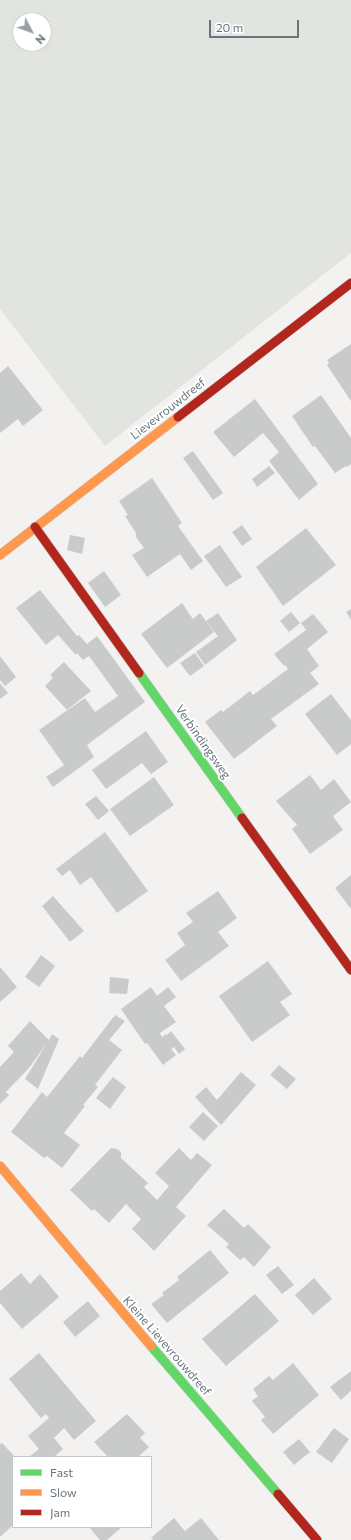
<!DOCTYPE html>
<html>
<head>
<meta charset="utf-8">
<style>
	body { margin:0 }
	#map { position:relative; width:351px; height:1540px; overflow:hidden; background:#f3f2f1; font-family:Commissioner,sans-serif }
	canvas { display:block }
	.legend { position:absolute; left:12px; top:1456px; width:140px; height:72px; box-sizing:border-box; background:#fff; border:1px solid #c2c8cb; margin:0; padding:5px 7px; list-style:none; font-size:12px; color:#67767d }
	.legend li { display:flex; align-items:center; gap:8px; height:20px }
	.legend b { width:20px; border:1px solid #c2c8cb }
	.north { position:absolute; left:12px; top:12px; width:40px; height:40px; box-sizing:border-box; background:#fff; border:1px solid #c2c8cb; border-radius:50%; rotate:131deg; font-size:11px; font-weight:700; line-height:16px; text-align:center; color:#67767d }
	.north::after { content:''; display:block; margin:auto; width:14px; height:18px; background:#98a1a6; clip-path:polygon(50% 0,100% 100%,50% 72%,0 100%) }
	.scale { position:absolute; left:209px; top:20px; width:90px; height:18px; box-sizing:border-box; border:2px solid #67767d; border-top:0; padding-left:5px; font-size:12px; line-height:14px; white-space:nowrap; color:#67767d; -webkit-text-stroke:3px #fff; paint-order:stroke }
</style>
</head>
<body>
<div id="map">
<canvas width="351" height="1540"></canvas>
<ul class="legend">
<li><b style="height:5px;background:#63d668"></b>Fast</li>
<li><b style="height:5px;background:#ff974d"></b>Slow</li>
<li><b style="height:5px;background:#b3261e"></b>Jam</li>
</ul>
<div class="north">N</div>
<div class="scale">20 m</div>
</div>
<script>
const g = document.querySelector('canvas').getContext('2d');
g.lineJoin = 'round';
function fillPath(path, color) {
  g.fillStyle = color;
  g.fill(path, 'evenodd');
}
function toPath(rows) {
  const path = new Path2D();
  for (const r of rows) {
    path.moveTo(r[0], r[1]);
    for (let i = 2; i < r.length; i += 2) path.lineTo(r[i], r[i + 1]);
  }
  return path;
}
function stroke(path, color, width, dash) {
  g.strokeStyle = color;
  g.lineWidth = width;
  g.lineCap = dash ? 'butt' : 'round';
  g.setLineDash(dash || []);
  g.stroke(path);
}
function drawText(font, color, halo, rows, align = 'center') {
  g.font = font + ' Commissioner,sans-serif';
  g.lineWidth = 4;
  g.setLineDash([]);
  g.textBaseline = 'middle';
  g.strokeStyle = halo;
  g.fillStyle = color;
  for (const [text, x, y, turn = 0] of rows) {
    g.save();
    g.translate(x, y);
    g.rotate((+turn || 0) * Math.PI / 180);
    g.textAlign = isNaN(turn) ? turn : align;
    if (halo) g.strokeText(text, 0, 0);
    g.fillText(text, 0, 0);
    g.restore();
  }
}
fillPath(toPath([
	[0,0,351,0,351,253,105,446,0,309],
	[20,20,44,20,44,44,20,44]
]), '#e2e4df');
fillPath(toPath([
	[351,344,351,401,327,365,329,363,327,360],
	[8,366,43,410,23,426,18,419,0,433,0,373],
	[321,395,351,438,351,464,347,467,346,466,335,473,315,446,313,447,292,416],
	[255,399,318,484,299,500,269,461,279,452,263,433,234,457,213,432],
	[193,451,223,493,213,500,183,458],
	[269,466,275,473,257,487,252,479],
	[152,478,182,523,178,526,203,561,191,570,180,554,147,577,132,555,144,548,136,537,136,533,125,516,128,515,119,501],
	[242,525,252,539,242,546,232,532],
	[306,528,336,565,283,606,256,567],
	[70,535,85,538,82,554,67,550],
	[220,545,242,577,226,587,204,556],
	[104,571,121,595,105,607,88,583],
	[40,590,77,636,79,635,87,644,97,636,145,702,87,745,94,757,53,787,46,777,64,765,39,730,85,698,95,712,118,696,89,656,83,660,77,653,76,655,58,635,46,645,16,608],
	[182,603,193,619,200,613,214,632,167,668,141,634],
	[351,609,351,620,346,612],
	[291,612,300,623,289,632,280,621],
	[218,613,237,640,205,665,196,652,218,636,206,621],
	[313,614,328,632,307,649,319,666,310,673,319,684,271,719,277,726,234,759,205,722,221,710,223,712,250,691,253,695,288,669,285,665,284,666,274,654,306,630,301,623],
	[195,653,204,666,190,676,180,663],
	[0,656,16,677,5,686,0,680],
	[64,662,91,691,67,710,45,686,53,678,50,675],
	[0,683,8,693,0,699],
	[331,694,351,720,351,744,337,755,305,714],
	[146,731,168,762,151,774,142,763,106,789,92,770],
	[310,775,321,790,334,779,351,802,333,816,343,830,310,854,292,829,297,825,276,801],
	[154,777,174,805,130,836,110,809],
	[96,796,109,811,98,820,85,804],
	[105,832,148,891,117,913,91,877,80,885,70,870,62,876,56,869],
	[351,875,351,909,335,888],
	[218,891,237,918,218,932,229,946,181,981,165,960,185,945,177,933,193,922,186,913],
	[53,896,84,931,70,942,42,906],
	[41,955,55,966,39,987,25,977],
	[268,961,292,994,280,1002,290,1015,252,1042,219,996],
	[0,967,17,987,0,1002],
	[110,977,129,979,127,994,109,993],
	[151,987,157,996,168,987,176,997,164,1006,176,1022,160,1033,162,1037,166,1034,167,1035,171,1031,185,1049,179,1054,174,1047,171,1049,176,1055,163,1065,147,1043,145,1044,121,1009],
	[115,1015,125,1021,109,1040,122,1050,95,1085,98,1087,83,1105,85,1106,64,1133,80,1145,62,1168,47,1156,44,1158,11,1132,42,1092,47,1097,80,1056,82,1058],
	[30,1021,49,1040,52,1034,59,1039,38,1089,25,1079,47,1043,29,1068,6,1092,9,1095,0,1104,0,1067,14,1052,8,1046],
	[279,1065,296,1079,287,1089,270,1075],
	[241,1072,256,1085,221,1125,195,1097,206,1087,217,1100],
	[113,1077,126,1087,110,1109,96,1098],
	[203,1112,218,1126,204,1141,189,1127],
	[111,1148,117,1149,121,1152,121,1158,148,1183,144,1187,157,1200,169,1186,155,1173,179,1148,191,1160,197,1153,212,1165,176,1207,186,1216,154,1251,132,1229,141,1219,126,1204,109,1223,94,1209,92,1211,70,1190],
	[224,1209,244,1228,248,1224,271,1247,254,1267,244,1257,240,1260,226,1247,229,1244,207,1225],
	[210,1250,229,1273,167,1323,151,1304,164,1295,162,1293,179,1280,177,1277],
	[278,1266,294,1285,282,1294,266,1275],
	[21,1273,30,1284,40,1274,59,1297,22,1329,0,1303,0,1291],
	[314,1278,332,1299,313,1315,295,1295],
	[255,1294,279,1321,226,1366,202,1339],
	[88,1301,100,1316,75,1337,63,1322],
	[39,1353,96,1421,74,1440,64,1428,54,1438,63,1449,54,1457,29,1457,39,1449,28,1436,49,1418,46,1414,41,1418,9,1379],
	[293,1363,319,1395,273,1434,261,1420,265,1417,252,1401,258,1396,253,1389,269,1376,273,1380],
	[351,1371,351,1391,341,1400,330,1387],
	[127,1414,145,1433,140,1438,149,1447,138,1457,108,1457,94,1442],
	[334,1428,349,1439,332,1463,316,1452],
	[299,1439,310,1452,294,1465,283,1452],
	[2,1443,15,1457,13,1457,13,1525,0,1537,0,1444],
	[174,1518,185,1531,201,1518,219,1540,153,1540,151,1538],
	[89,1527,122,1527,107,1540,100,1540]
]), '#c9caca');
const fast = toPath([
	[139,673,242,818],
	[151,1346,278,1494]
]);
const slow = toPath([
	[0,555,178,417],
	[0,1166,151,1346]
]);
const jam = toPath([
	[178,417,351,283],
	[35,527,139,673],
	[242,818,351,970],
	[278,1494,317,1540]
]);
stroke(fast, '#cfcfcf', 10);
stroke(slow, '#cfcfcf', 10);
stroke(jam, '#cfcfcf', 10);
stroke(fast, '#63d668', 9);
stroke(slow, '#ff974d', 9);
stroke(jam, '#b3261e', 9);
drawText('12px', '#67767d', '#fff', [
	["Lievevrouwdreef",168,409,-38],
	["Verbindingsweg",203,742,55],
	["Kleine Lievevrouwdreef",167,1346,49]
]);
</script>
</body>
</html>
